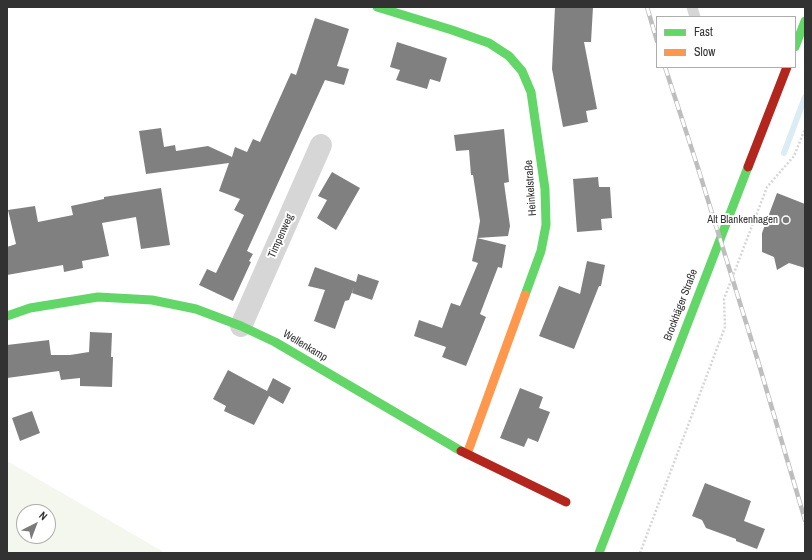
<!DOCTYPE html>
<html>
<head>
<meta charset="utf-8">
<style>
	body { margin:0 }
	#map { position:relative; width:812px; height:560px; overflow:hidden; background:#fff; font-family:"Archivo Narrow",sans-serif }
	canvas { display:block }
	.frame { position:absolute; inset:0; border:8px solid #323232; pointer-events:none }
	.legend { position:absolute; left:656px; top:16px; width:140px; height:52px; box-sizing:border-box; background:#fff; border:1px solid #adadad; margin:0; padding:5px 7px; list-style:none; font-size:12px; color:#323232 }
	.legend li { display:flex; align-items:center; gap:8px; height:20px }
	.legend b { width:20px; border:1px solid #adadad }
	.north { position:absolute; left:16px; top:504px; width:40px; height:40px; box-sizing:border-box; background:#fff; border:1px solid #adadad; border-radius:50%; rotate:42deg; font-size:11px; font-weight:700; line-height:16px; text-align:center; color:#323232 }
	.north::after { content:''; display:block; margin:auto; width:14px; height:18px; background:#7a7a7a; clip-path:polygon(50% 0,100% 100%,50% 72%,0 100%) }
</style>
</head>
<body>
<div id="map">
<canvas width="812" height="560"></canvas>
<div class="frame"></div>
<ul class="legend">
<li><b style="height:5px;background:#63d668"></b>Fast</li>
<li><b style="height:5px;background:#ff974d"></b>Slow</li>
</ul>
<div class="north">N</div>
</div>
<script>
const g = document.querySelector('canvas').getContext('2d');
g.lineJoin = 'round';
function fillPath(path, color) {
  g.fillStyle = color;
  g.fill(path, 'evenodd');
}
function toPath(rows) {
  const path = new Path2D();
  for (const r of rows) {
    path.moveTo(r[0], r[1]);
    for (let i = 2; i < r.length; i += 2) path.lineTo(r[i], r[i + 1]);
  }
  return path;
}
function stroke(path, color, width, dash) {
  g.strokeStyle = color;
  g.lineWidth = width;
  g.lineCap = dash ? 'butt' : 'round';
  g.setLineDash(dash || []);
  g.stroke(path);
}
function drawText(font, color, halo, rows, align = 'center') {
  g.font = font + ' "Archivo Narrow",sans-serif';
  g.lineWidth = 4;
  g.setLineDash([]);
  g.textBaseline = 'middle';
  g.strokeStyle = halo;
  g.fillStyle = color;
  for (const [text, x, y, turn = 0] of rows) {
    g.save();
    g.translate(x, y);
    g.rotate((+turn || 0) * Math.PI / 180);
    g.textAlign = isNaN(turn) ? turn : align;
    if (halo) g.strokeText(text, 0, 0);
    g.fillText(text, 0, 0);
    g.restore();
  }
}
fillPath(toPath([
	[7,461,162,551,162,553,7,553],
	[24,512,48,512,48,536,24,536]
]), '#f3f7ee');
stroke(toPath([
	[784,153,805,97]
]), '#dbecf5', 6);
fillPath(toPath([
	[555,7,593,7,591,42,584,42,597,109,586,111,588,122,563,127,552,69],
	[315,18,349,29,337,66,349,69,344,85,325,80,247,251,253,254,249,261,251,262,233,301,199,285,207,269,216,273,244,215,234,210,240,199,219,191,229,163,146,174,139,131,161,128,164,147,175,145,176,151,208,146,232,157,235,147,247,152,253,139,260,142,291,73,296,75],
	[397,42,447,58,440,82,430,79,427,89,396,80,400,70,390,67],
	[504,129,509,182,504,183,510,226,508,236,477,238,480,221,473,175,471,175,469,150,456,151,454,135],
	[332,172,360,188,336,230,317,218,327,200,318,196],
	[598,177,599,187,610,187,612,218,601,219,602,230,577,232,573,179],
	[161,188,170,245,141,249,136,217,102,223,109,256,82,261,83,268,64,272,63,265,7,275,7,247,16,244,8,210,35,206,38,222,73,215,71,206,104,199,104,197],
	[777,193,805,204,805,268,789,263,777,270,774,257,762,252,762,233],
	[477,238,506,245,502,268,498,267,480,314,486,317,466,366,442,357,446,347,414,336,419,320,442,328,451,303,460,306,478,263,472,261],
	[587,261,605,265,601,286,599,286,574,349,539,336,559,286,580,294],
	[315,267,356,282,358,274,379,281,372,300,352,293,354,287,349,300,345,301,335,329,314,321,325,290,308,286],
	[90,332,112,333,111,357,113,357,112,387,80,386,80,378,61,380,59,371,7,378,7,345,49,340,51,355,70,355,89,352],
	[228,370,267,391,273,378,291,388,283,404,269,396,254,425,224,411,226,406,213,399],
	[520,388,543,397,539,408,550,412,538,442,528,438,524,447,500,438],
	[32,411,40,433,20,441,12,418],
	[705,483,751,501,744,521,765,529,757,549,736,541,736,539,706,528,702,520,692,516]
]), '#808080');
stroke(toPath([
	[640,553,725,327,724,299,767,187,794,156,805,129]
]), '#d6d6d6', 2.5, [2, 2]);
stroke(toPath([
	[692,7,695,17]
]), '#d6d6d6', 11);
stroke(toPath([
	[241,326,321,145]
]), '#d6d6d6', 22);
stroke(toPath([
	[377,7,452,30,489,43,509,56,522,71,531,92,545,189,546,225,541,251,525,295],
	[795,47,805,21],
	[7,316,30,308,98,297,152,300,196,309,241,326,275,342,461,451],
	[599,553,748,167]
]), '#63d668', 9);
stroke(toPath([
	[467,454,525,295]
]), '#ff974d', 9);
stroke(toPath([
	[748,167,787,67],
	[461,451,566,502]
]), '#b3261e', 9);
const rail = toPath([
	[647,7,657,41],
	[665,67,698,168,758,361,805,520]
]);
stroke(rail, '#bebebe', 4.5);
stroke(rail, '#fff', 3, [9]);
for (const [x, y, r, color] of [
	[786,220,4,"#7a7a7a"]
]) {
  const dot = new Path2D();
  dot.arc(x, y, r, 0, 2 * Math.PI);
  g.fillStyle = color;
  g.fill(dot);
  stroke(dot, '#fff', 1.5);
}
drawText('11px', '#323232', '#fff', [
	["Heinkelstraße",531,188,-94],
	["Timpenweg",281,236,-66],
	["Brockhäger Straße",681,305,-69],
	["Wellenkamp",305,346,31]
]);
drawText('11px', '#323232', '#fff', [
	["Alt Blankenhagen",778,220]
], 'right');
</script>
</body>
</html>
